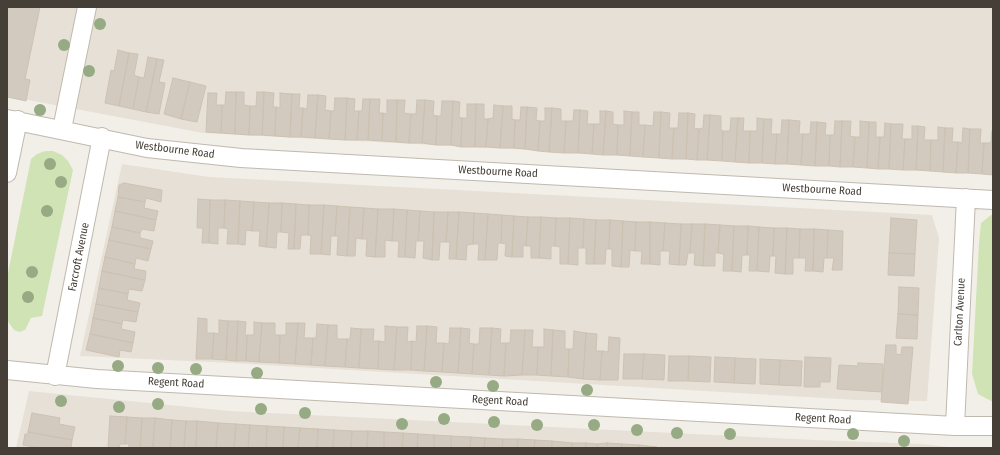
<!DOCTYPE html>
<html>
<head>
<meta charset="utf-8">
<style>
	body { margin:0 }
	#map { position:relative; width:1000px; height:455px; overflow:hidden; background:#f2efe8; font-family:"Fira Sans Condensed",sans-serif }
	canvas { display:block }
	.frame { position:absolute; inset:0; border:8px solid #453f37; pointer-events:none }
</style>
</head>
<body>
<div id="map">
<canvas width="1000" height="455"></canvas>
<div class="frame"></div>
</div>
<script>
const g = document.querySelector('canvas').getContext('2d');
g.lineJoin = 'round';
function fillPath(path, color) {
  g.fillStyle = color;
  g.fill(path, 'evenodd');
}
function toPath(rows) {
  const path = new Path2D();
  for (const r of rows) {
    path.moveTo(r[0], r[1]);
    for (let i = 2; i < r.length; i += 2) path.lineTo(r[i], r[i + 1]);
  }
  return path;
}
function stroke(path, color, width, dash) {
  g.strokeStyle = color;
  g.lineWidth = width;
  g.lineCap = dash ? 'butt' : 'round';
  g.setLineDash(dash || []);
  g.stroke(path);
}
function drawText(font, color, halo, rows, align = 'center') {
  g.font = font + ' "Fira Sans Condensed",sans-serif';
  g.lineWidth = 4;
  g.setLineDash([]);
  g.textBaseline = 'middle';
  g.strokeStyle = halo;
  g.fillStyle = color;
  for (const [text, x, y, turn = 0] of rows) {
    g.save();
    g.translate(x, y);
    g.rotate((+turn || 0) * Math.PI / 180);
    g.textAlign = isNaN(turn) ? turn : align;
    if (halo) g.strokeText(text, 0, 0);
    g.fillText(text, 0, 0);
    g.restore();
  }
}
fillPath(toPath([
	[7,7,993,7,993,174,203,133,7,96],
	[122,164,209,177,932,215,939,238,927,401,857,400,232,363,80,356],
	[29,391,229,411,815,440,922,444,958,448,16,448]
]), '#e6e0d7');
fillPath(toPath([
	[45,151,53,151,62,155,68,161,73,170,42,316,31,318,25,330,19,332,14,330,7,320,7,278,31,159,37,154],
	[991,215,993,215,993,402,978,394,972,374,979,243,981,223]
]), '#d0e3b5');
const building = toPath([
	[7,7,40,7,25,79,30,80,26,101,7,97,7,7],
	[118,50,129,53,119,106,105,103,111,70,114,71,118,50],
	[129,53,138,54,134,75,139,77,133,109,119,106,129,53],
	[148,57,157,59,146,112,133,109,139,77,144,78,148,57],
	[157,59,164,60,159,82,165,83,159,114,146,112,157,59],
	[173,78,190,82,181,119,164,114,173,78],
	[190,82,206,86,197,122,181,119,190,82],
	[226,92,236,92,235,134,221,133,222,105,225,105,226,92],
	[236,92,244,92,244,105,250,106,249,135,235,134,236,92],
	[257,92,264,92,262,135,249,135,250,106,256,106,257,92],
	[264,92,274,93,273,107,276,107,275,136,262,135,264,92],
	[208,93,217,93,216,105,222,105,221,133,206,132,208,93],
	[280,93,292,94,290,137,275,136,276,107,280,108,280,93],
	[292,94,300,94,299,108,303,108,301,137,290,137,292,94],
	[308,95,318,95,315,138,301,137,303,108,307,109,308,95],
	[318,95,326,96,325,110,331,111,329,139,315,138,318,95],
	[335,98,347,98,345,140,329,139,331,111,334,111,335,98],
	[347,98,355,99,354,111,359,111,357,140,345,140,347,98],
	[363,99,370,99,368,140,357,140,359,111,362,111,363,99],
	[370,99,380,99,379,113,383,113,382,141,368,140,370,99],
	[387,100,397,100,396,142,382,141,383,113,387,114,387,100],
	[397,100,405,100,404,113,411,114,409,143,396,142,397,100],
	[417,100,425,100,422,143,409,143,411,114,416,114,417,100],
	[425,100,434,101,433,115,437,116,436,145,422,143,425,100],
	[442,101,453,101,451,145,436,145,437,116,441,116,442,101],
	[453,101,460,102,459,117,462,118,461,147,451,145,453,101],
	[467,104,476,104,475,147,461,147,462,118,467,118,467,104],
	[476,104,484,104,484,119,488,119,486,147,475,147,476,104],
	[494,105,503,106,500,148,486,147,488,119,493,118,494,105],
	[503,106,512,106,512,119,515,120,514,148,500,148,503,106],
	[521,107,527,107,525,149,514,148,515,120,520,120,521,107],
	[527,107,537,108,536,120,540,121,538,151,525,149,527,107],
	[545,108,552,108,549,152,538,151,540,121,545,121,545,108],
	[552,108,561,109,561,121,566,121,564,153,549,152,552,108],
	[574,110,580,110,578,153,564,153,566,121,573,121,574,110],
	[580,110,588,111,587,124,594,124,592,154,578,153,580,110],
	[600,111,606,111,603,155,592,154,594,124,600,124,600,111],
	[606,111,613,112,613,124,618,125,617,155,603,155,606,111],
	[624,111,632,112,630,156,617,155,618,125,624,125,624,111],
	[632,112,639,112,639,125,645,125,643,157,630,156,632,112],
	[654,112,661,112,659,158,643,157,645,125,653,126,654,112],
	[661,112,670,113,669,128,674,128,672,159,659,158,661,112],
	[679,113,688,113,686,159,672,159,674,128,678,128,679,113],
	[688,113,695,114,694,128,699,129,697,160,686,159,688,113],
	[704,115,710,115,707,160,697,160,699,129,703,128,704,115],
	[710,115,721,116,721,130,723,131,722,161,707,160,710,115],
	[731,118,738,118,735,162,722,161,723,131,730,131,731,118],
	[738,118,744,118,743,131,750,131,749,163,735,162,738,118],
	[757,118,764,119,762,163,749,163,750,131,757,131,757,118],
	[764,119,772,119,771,134,777,134,775,164,762,163,764,119],
	[782,120,789,120,787,164,775,164,777,134,781,134,782,120],
	[789,120,800,121,799,134,803,134,801,165,787,164,789,120],
	[835,121,842,121,840,167,829,166,830,135,834,135,835,121],
	[842,121,851,121,850,136,855,137,853,167,840,167,842,121],
	[860,121,869,122,867,168,853,167,855,137,860,137,860,121],
	[811,122,817,122,815,166,801,165,803,134,810,134,811,122],
	[817,122,826,123,825,135,830,135,829,166,815,166,817,122],
	[869,122,876,122,876,137,880,137,878,169,867,168,869,122],
	[885,123,891,124,889,169,878,169,880,137,884,137,885,123],
	[891,124,903,124,902,139,905,139,903,170,889,169,891,124],
	[912,126,918,126,916,170,903,170,905,139,912,139,912,126],
	[918,126,925,127,924,140,931,140,930,171,916,170,918,126],
	[938,127,945,128,943,172,930,171,931,140,938,140,938,127],
	[945,128,953,128,952,142,958,142,956,173,943,172,945,128],
	[963,128,970,129,968,173,956,173,958,142,962,143,963,128],
	[970,129,981,129,980,143,984,143,982,174,968,173,970,129],
	[992,131,993,175,982,174,984,143,991,143,992,131],
	[124,183,162,190,161,202,146,198,145,202,118,197,119,185,124,183],
	[118,197,145,202,144,208,158,211,156,220,115,211,118,197],
	[198,199,210,200,209,243,202,243,203,228,197,228,198,199],
	[210,200,225,200,224,228,218,228,218,244,209,243,210,200],
	[225,200,240,201,238,244,227,244,228,229,224,228,225,200],
	[240,201,254,202,252,231,246,230,245,245,238,244,240,201],
	[254,202,269,203,266,247,259,246,260,231,252,231,254,202],
	[269,203,282,203,281,232,277,232,276,248,266,247,269,203],
	[282,203,296,204,294,249,288,249,289,233,281,232,282,203],
	[296,204,309,205,308,235,301,235,300,249,294,249,296,204],
	[309,205,324,205,321,254,310,254,311,236,308,235,309,205],
	[324,205,337,206,335,236,331,236,330,255,321,254,324,205],
	[337,206,350,207,347,256,337,255,338,236,335,236,337,206],
	[350,207,364,208,362,239,356,238,355,256,347,256,350,207],
	[364,208,378,209,375,257,366,256,367,239,362,239,364,208],
	[378,209,394,209,392,241,385,240,385,257,375,257,378,209],
	[394,209,407,210,405,257,398,257,399,241,392,241,394,209],
	[407,210,420,211,418,241,416,241,415,258,405,257,407,210],
	[115,211,156,220,154,231,142,229,140,233,112,227,115,211],
	[420,211,434,212,432,260,423,258,424,241,418,241,420,211],
	[434,212,448,212,446,242,440,242,439,260,432,260,434,212],
	[448,212,459,212,456,259,449,259,450,242,446,242,448,212],
	[459,212,474,213,473,244,467,245,466,260,456,259,459,212],
	[474,213,488,214,485,260,478,260,479,244,473,244,474,213],
	[488,214,502,215,501,243,498,243,497,260,485,260,488,214],
	[502,215,514,216,512,257,505,256,506,244,501,243,502,215],
	[514,216,528,217,526,246,523,245,523,257,512,257,514,216],
	[528,217,541,217,539,258,531,258,531,246,526,246,528,217],
	[541,217,556,218,555,246,551,246,551,259,539,258,541,217],
	[556,218,570,218,568,264,560,264,560,247,555,246,556,218],
	[570,218,584,219,583,248,578,248,578,265,568,264,570,218],
	[891,218,917,220,915,254,889,253,891,218],
	[584,219,596,220,594,264,586,264,586,248,583,248,584,219],
	[596,220,610,220,609,249,606,249,605,264,594,264,596,220],
	[610,220,623,221,621,267,612,266,612,249,609,249,610,220],
	[623,221,636,222,635,251,630,250,629,267,621,267,623,221],
	[636,222,650,222,650,264,641,264,642,251,635,251,636,222],
	[650,222,665,223,663,251,660,251,660,265,650,264,650,222],
	[665,223,681,224,679,265,669,264,670,251,663,251,665,223],
	[681,224,692,224,690,253,688,253,686,265,679,265,681,224],
	[692,224,705,224,703,266,694,265,695,253,690,253,692,224],
	[705,224,720,225,718,253,715,253,715,266,703,266,705,224],
	[720,225,734,226,732,271,723,271,724,254,718,253,720,225],
	[734,226,748,226,747,255,742,255,741,272,732,271,734,226],
	[748,226,759,227,757,271,749,271,750,255,747,255,748,226],
	[112,227,140,233,140,238,153,241,151,249,109,240,112,227],
	[759,227,774,228,773,256,770,256,769,272,757,271,759,227],
	[774,228,787,228,785,274,775,273,776,256,773,256,774,228],
	[787,228,800,229,799,258,793,258,793,274,785,274,787,228],
	[800,229,814,229,813,271,805,271,806,258,799,258,800,229],
	[814,229,828,230,827,258,824,258,823,272,813,271,814,229],
	[828,230,843,231,842,270,832,270,834,258,827,258,828,230],
	[109,240,151,249,148,261,136,258,135,264,105,257,109,240],
	[889,253,915,254,914,276,888,275,889,253],
	[105,257,135,264,134,269,146,271,145,280,102,271,105,257],
	[102,271,145,280,142,291,129,289,128,294,99,288,102,271],
	[899,287,919,288,918,315,898,314,899,287],
	[99,288,128,294,127,300,140,303,138,312,96,304,99,288],
	[96,304,138,312,136,322,123,320,122,324,93,318,96,304],
	[898,314,918,315,917,339,896,338,898,314],
	[93,318,122,324,121,329,135,332,133,343,90,334,93,318],
	[198,318,207,319,207,333,214,333,212,359,196,359,198,318],
	[219,320,228,321,226,360,212,359,214,333,219,334,219,320],
	[228,321,238,321,236,361,226,360,228,321],
	[238,321,246,322,245,335,247,335,246,361,236,361,238,321],
	[254,322,262,323,259,362,246,361,247,335,254,335,254,322],
	[262,323,275,323,275,335,280,335,279,363,259,362,262,323],
	[286,323,298,323,295,364,279,363,280,335,286,335,286,323],
	[298,323,305,323,304,338,313,338,311,365,295,364,298,323],
	[317,324,328,325,325,366,311,365,313,338,316,338,317,324],
	[328,325,337,325,337,339,347,339,345,367,325,366,328,325],
	[385,326,397,327,394,370,378,369,379,341,385,342,385,326],
	[417,326,427,326,424,371,411,370,412,341,416,342,417,326],
	[427,326,437,327,436,343,444,343,442,372,424,371,427,326],
	[397,327,408,327,407,342,412,341,411,370,394,370,397,327],
	[351,328,361,329,359,368,345,367,347,339,350,339,351,328],
	[450,328,461,328,458,373,442,372,444,343,449,344,450,328],
	[461,328,470,329,469,343,474,344,472,374,458,373,461,328],
	[480,328,492,328,489,375,472,374,474,344,479,344,480,328],
	[492,328,501,329,500,343,506,343,504,376,489,375,492,328],
	[361,329,374,329,373,341,379,341,378,369,359,368,361,329],
	[544,329,553,330,551,376,537,375,538,347,544,347,544,329],
	[511,330,525,330,522,375,504,376,506,343,510,343,511,330],
	[525,330,533,330,532,347,538,347,537,375,522,375,525,330],
	[553,330,565,331,565,349,569,349,568,377,551,376,553,330],
	[574,331,586,333,583,379,568,377,569,349,573,349,574,331],
	[586,333,597,334,596,351,602,351,600,380,583,379,586,333],
	[90,334,133,343,131,352,120,350,119,357,86,350,90,334],
	[609,337,620,338,618,380,600,380,602,351,608,352,609,337],
	[886,345,896,345,896,354,901,355,902,347,913,347,908,404,881,402,886,345],
	[624,354,644,354,642,379,623,379,624,354],
	[644,354,665,355,664,380,642,379,644,354],
	[669,356,689,356,688,381,668,381,669,356],
	[689,356,711,357,710,382,688,381,689,356],
	[715,357,735,358,734,383,714,382,715,357],
	[805,357,831,358,830,382,820,382,820,387,804,387,805,357],
	[735,358,756,359,755,384,734,383,735,358],
	[760,359,780,360,779,385,760,384,760,359],
	[780,360,802,361,801,386,779,385,780,360],
	[858,363,883,364,882,392,837,389,839,365,858,366,858,363],
	[32,413,60,418,59,424,75,427,72,440,28,432,32,413],
	[110,416,127,417,125,444,120,444,119,448,108,448,110,416],
	[127,417,142,418,140,448,129,448,129,444,125,444,127,417],
	[142,418,155,418,153,447,140,448,142,418],
	[155,418,172,420,170,448,153,447,155,418],
	[172,420,186,421,184,448,170,448,172,420],
	[186,421,197,421,196,448,184,448,186,421],
	[197,421,218,423,216,448,196,448,197,421],
	[218,423,236,424,234,448,216,448,218,423],
	[236,424,250,425,248,448,234,448,236,424],
	[250,425,267,426,266,448,248,448,250,425],
	[267,426,284,427,283,448,266,448,267,426],
	[284,427,300,428,298,448,283,448,284,427],
	[300,428,318,429,317,448,298,448,300,428],
	[318,429,334,430,333,448,317,448,318,429],
	[334,430,352,431,351,448,333,448,334,430],
	[352,431,368,431,367,448,351,448,352,431],
	[368,431,384,432,384,448,367,448,368,431],
	[28,432,72,440,71,448,39,448,23,445,25,434,28,434,28,432],
	[384,432,403,433,402,448,384,448,384,432],
	[403,433,418,434,417,448,402,448,403,433],
	[418,434,434,435,434,448,417,448,418,434],
	[434,435,451,436,451,448,434,448,434,435],
	[451,436,471,437,470,448,451,448,451,436],
	[471,437,485,438,484,448,470,448,471,437],
	[485,438,503,439,502,448,484,448,485,438],
	[503,439,518,439,517,448,502,448,503,439],
	[518,439,535,440,534,448,517,448,518,439],
	[535,440,552,441,552,448,534,448,535,440],
	[552,441,572,443,572,448,552,448,552,441],
	[572,443,586,443,586,448,572,448,572,443],
	[586,443,597,444,597,448,586,448,586,443],
	[607,443,607,448,597,448,597,444,607,443],
	[607,443,622,444,621,448,607,448,607,443],
	[622,444,639,445,639,448,621,448,622,444],
	[639,445,657,447,657,448,639,448,639,445]
]);
fillPath(building, '#d3cabf');
stroke(building, '#cdc2b2', 1);
const street = toPath([
	[7,119,147,148,241,158,993,200],
	[62,129,87,7],
	[7,173,18,120],
	[7,370,97,379,955,426,993,426],
	[55,376,102,137],
	[955,426,966,198]
]);
stroke(street, '#c0b9ae', 20);
stroke(street, '#fff', 18);
g.fillStyle = '#96aa83';
for (const [x, y] of [
	[100,24],
	[64,45],
	[89,71],
	[40,110],
	[50,164],
	[61,182],
	[47,211],
	[32,272],
	[28,297],
	[118,366],
	[158,368],
	[196,369],
	[257,373],
	[436,382],
	[493,386],
	[587,390],
	[61,401],
	[158,404],
	[119,407],
	[261,409],
	[305,413],
	[444,419],
	[494,422],
	[402,424],
	[537,425],
	[594,425],
	[637,430],
	[677,433],
	[730,434],
	[853,434],
	[904,441]
]) {
  g.beginPath();
  g.arc(x, y, 6, 0, 2 * Math.PI);
  g.fill();
}
drawText('11px', '#453f37', '#fff', [
	["Westbourne Road",175,150,7],
	["Westbourne Road",498,172,3],
	["Westbourne Road",822,190,3],
	["Farcroft Avenue",79,257,-79],
	["Carlton Avenue",960,312,-87],
	["Regent Road",176,383,3],
	["Regent Road",500,401,3],
	["Regent Road",823,419,3]
]);
</script>
</body>
</html>
